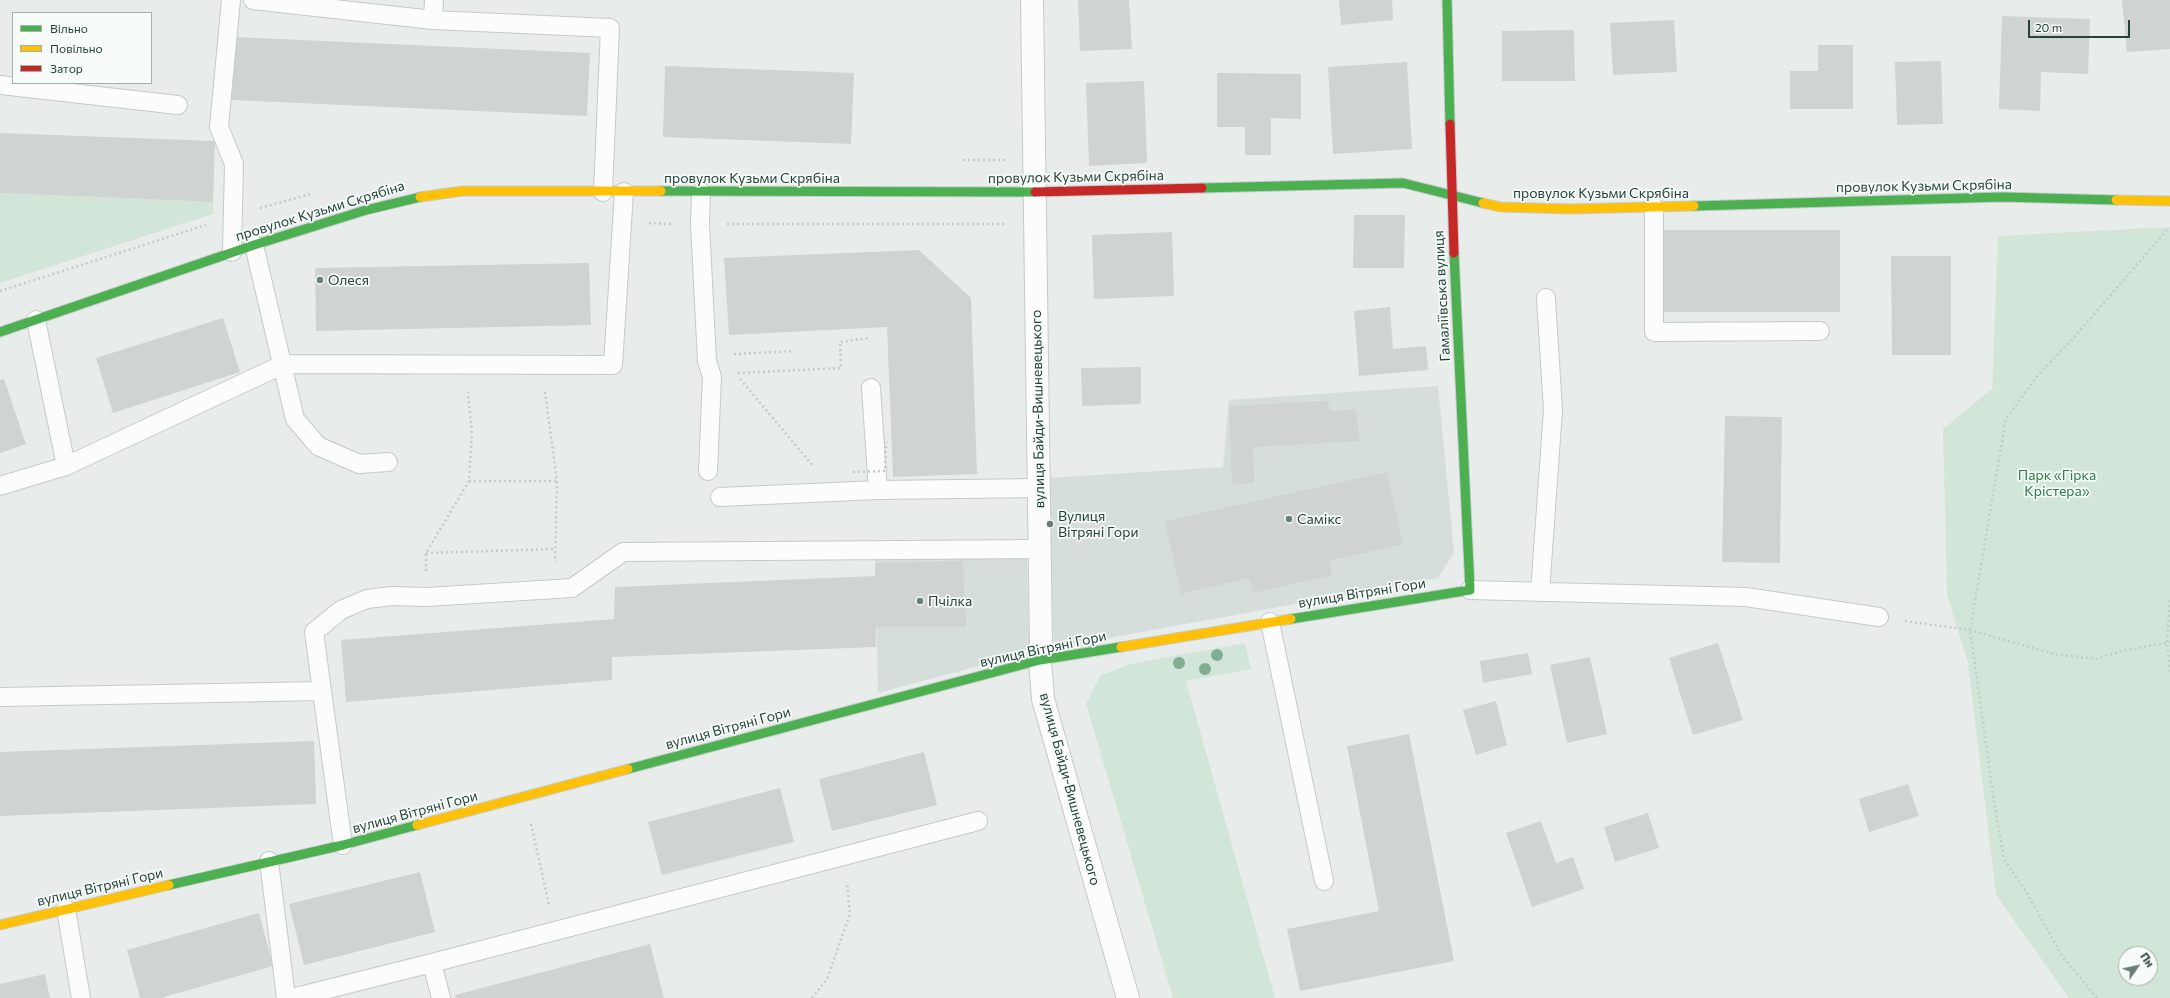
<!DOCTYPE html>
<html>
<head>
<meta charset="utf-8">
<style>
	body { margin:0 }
	#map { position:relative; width:2170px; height:998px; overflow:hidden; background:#e8edeb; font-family:Commissioner,sans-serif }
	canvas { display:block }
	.legend { position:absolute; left:12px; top:12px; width:140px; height:72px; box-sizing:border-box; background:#f7fbf9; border:1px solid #a3b1ad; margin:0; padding:5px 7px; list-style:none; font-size:12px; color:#24423a }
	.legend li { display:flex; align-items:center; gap:8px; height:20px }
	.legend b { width:20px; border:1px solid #a3b1ad }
	.north { position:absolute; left:2118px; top:946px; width:40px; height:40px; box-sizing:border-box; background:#f7fbf9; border:1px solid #a3b1ad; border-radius:50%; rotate:56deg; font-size:11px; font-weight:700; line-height:16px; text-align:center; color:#24423a }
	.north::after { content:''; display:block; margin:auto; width:14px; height:18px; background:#697e78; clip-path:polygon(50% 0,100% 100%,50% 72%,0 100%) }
	.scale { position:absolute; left:2028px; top:20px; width:102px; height:18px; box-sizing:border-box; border:2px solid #24423a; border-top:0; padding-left:5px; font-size:12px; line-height:14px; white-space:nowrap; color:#24423a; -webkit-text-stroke:3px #f7fbf9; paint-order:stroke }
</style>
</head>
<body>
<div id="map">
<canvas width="2170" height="998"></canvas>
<ul class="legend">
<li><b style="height:5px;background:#4caf50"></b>Вільно</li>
<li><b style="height:5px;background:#ffc107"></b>Повільно</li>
<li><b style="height:5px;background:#c62828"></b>Затор</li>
</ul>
<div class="north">Пн</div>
<div class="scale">20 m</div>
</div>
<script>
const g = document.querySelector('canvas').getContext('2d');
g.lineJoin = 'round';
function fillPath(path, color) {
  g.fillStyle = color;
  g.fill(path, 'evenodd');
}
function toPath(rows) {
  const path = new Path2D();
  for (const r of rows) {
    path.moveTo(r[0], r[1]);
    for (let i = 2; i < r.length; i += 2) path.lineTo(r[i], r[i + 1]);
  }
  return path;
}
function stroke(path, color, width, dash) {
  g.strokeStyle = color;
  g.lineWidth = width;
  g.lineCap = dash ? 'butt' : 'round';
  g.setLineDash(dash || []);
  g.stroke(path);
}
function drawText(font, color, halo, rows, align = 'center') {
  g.font = font + ' Commissioner,sans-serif';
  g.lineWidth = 3.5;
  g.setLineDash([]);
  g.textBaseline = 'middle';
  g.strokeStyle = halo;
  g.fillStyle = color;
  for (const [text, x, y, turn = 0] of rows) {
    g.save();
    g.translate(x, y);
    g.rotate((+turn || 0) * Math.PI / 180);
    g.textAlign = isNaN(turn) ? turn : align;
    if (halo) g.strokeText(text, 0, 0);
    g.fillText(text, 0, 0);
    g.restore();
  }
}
fillPath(toPath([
	[1438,386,1454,552,1438,578,1054,648,1047,478,1223,467,1229,400],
	[1027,553,1029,644,1023,654,878,693,875,557]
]), '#d6dedb');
fillPath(toPath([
	[0,193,213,202,213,214,0,283],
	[2170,227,2170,998,2069,998,1996,895,1968,663,1947,595,1943,429,1992,389,1998,236],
	[2126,954,2150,954,2150,978,2126,978],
	[1245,643,1251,669,1186,681,1275,998,1173,998,1086,704,1100,676,1130,664]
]), '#d1e6d8');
fillPath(toPath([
	[1078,0,1129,0,1132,49,1080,51],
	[1339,0,1392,0,1393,20,1341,25],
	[2122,0,2170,0,2170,49,2127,52],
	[2002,16,2090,19,2088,74,2041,72,2040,111,1999,109],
	[1674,20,1677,72,1613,75,1610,23],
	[1574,30,1575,81,1502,81,1502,31],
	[235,37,590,53,587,116,232,100],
	[1818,45,1853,45,1853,109,1790,109,1790,71,1818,71],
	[1941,61,1943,124,1897,125,1895,62],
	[1407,62,1412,149,1333,154,1328,67],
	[665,66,854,73,851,144,663,137],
	[1217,73,1301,74,1301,119,1271,118,1271,155,1245,155,1245,127,1217,127],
	[1144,81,1147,163,1089,166,1086,83],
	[0,133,215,141,213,202,0,193],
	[1354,215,1405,215,1404,268,1353,268],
	[1663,230,1840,230,1840,312,1664,312],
	[1172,232,1174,296,1094,299,1092,235],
	[919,250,971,298,977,474,893,477,887,327,729,335,724,258],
	[1891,256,1951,256,1951,355,1892,355],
	[589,263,591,325,316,331,315,268],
	[1390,307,1393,349,1426,346,1428,370,1359,376,1354,311],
	[223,318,240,372,113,413,96,358],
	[1141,367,1141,404,1082,406,1081,368],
	[4,379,26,444,0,453,0,380],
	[1327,401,1331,411,1356,409,1360,441,1253,447,1254,483,1232,484,1229,406],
	[1725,416,1782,417,1780,563,1722,562],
	[1387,472,1403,544,1329,561,1332,575,1253,593,1249,578,1181,594,1165,521],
	[963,561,966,627,876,627,876,647,612,657,612,680,346,702,341,640,614,619,615,587,875,576,875,563],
	[1718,643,1743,720,1693,735,1669,658],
	[1528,653,1532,674,1483,683,1480,661],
	[1590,657,1607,734,1567,743,1550,665],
	[1496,701,1507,745,1476,755,1463,710],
	[1409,734,1454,961,1300,991,1287,929,1379,911,1347,746],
	[314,741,316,804,0,816,0,752],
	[924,752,937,805,832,831,819,779],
	[1908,784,1919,816,1869,832,1859,799],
	[780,788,794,842,662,875,648,822],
	[1648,813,1659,848,1615,862,1604,827],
	[1541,821,1556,863,1573,857,1584,889,1532,907,1506,833],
	[420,872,435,932,304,965,289,904],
	[259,913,273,966,161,998,140,998,127,950],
	[650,944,664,998,456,998,455,995],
	[45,974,50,998,0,998,0,984]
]), '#cfd4d2');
const lane = toPath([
	[231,0,219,127,234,164,232,252],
	[253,0,433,20,610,28,603,192],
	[433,20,434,0],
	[0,85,178,105],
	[701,192,700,224,707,361,712,377,708,471],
	[1654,207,1654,332,1820,331],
	[254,245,295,419,318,446,359,464,388,462],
	[36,320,66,466],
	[871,388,878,490,1039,488],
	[0,486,66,466,284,364,613,365,624,192],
	[720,497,878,490],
	[1470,590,1746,597,1879,617],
	[1540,592,1553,410,1546,298],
	[1270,622,1324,881],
	[322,691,314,632,341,610,367,599,392,596,427,597,572,588,623,552,1040,549],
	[0,697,322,691,343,845],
	[269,861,286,998],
	[66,909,81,998],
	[432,963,441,998],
	[292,998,432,963,978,821]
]);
const street = toPath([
	[1032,0,1041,646,1040,660,1043,699,1128,998]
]);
const fast = toPath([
	[1447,0,1450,124],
	[1202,188,1403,183,1483,203],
	[661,191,1035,192],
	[1694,206,2002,197,2116,200],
	[0,332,254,245,366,210,420,197],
	[1291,619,1470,590,1454,253],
	[628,769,1040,660,1121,647],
	[169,885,343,845,417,825]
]);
const slow = toPath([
	[420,197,463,191,661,191],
	[2116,200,2170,201],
	[1483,203,1500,207,1570,209,1694,206],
	[1121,647,1291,619],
	[417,825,628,769],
	[0,925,169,885]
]);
const jam = toPath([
	[1450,124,1454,253],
	[1035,192,1202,188]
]);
stroke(lane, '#c5cac8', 20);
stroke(street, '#c5cac8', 24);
stroke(fast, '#c3cbc8', 11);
stroke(slow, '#c3cbc8', 11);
stroke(jam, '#c3cbc8', 11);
stroke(toPath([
	[963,160,1006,160],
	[260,208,311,194],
	[649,223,672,224],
	[727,224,1006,224],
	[0,291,206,225],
	[734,354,794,351],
	[738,373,841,368,840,342,869,338],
	[740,379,813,466],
	[545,392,557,481,555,562],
	[469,481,557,481],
	[426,553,554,549],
	[426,571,426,553,469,481,472,434,468,392],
	[2170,600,2167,641,2170,673],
	[1905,621,1970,630,2054,654,2096,659,2122,651,2170,642],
	[531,824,549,905],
	[812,998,827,979,850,914,847,882],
	[2097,998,2062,956,2027,893,2004,859,1995,808,1970,630,2006,419,2038,375,2068,344,2167,230]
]), '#c3ccca', 2.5, [2, 3]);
stroke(lane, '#fcfcfc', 18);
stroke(street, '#fcfcfc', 22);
stroke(fast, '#4caf50', 9);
stroke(slow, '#ffc107', 9);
stroke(jam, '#c62828', 9);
stroke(toPath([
	[853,472,885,471,886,442]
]), '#c3ccca', 2.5, [2, 3]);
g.fillStyle = '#81ae93';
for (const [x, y] of [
	[1217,655],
	[1179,663],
	[1205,669]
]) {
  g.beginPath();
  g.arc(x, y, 6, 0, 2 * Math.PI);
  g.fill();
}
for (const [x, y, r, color] of [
	[320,280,4,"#697e78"],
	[1289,519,4,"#697e78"],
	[1050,524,4,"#697e78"],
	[920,601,4,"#697e78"]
]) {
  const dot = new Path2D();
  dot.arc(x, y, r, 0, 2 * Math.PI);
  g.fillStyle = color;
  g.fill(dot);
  stroke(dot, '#f7fbf9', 1.5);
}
drawText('14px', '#24423a', '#f7fbf9', [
	["провулок Кузьми Скрябіна",1076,177,-1],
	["провулок Кузьми Скрябіна",752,178],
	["провулок Кузьми Скрябіна",1924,186,-1],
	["провулок Кузьми Скрябіна",1601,193],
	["провулок Кузьми Скрябіна",320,211,-17],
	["Гамаліївська вулиця",1442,296,-93],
	["вулиця Байди-Вишневецького",1038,409,-91],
	["вулиця Вітряні Гори",1362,593,-9],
	["вулиця Вітряні Гори",1043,649,-12],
	["вулиця Вітряні Гори",728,728,-15],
	["вулиця Байди-Вишневецького",1070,789,75],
	["вулиця Вітряні Гори",415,812,-15],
	["вулиця Вітряні Гори",100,887,-13]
]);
drawText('14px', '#24423a', '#f7fbf9', [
	["Олеся",328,280],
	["Вулиця",1058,516],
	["Вітряні Гори",1058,532],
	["Самікс",1297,519],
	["Пчілка",928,601]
], 'left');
drawText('14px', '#2d7a4b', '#f7fbf9', [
	["Парк «Гірка",2057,475],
	["Крістера»",2057,491]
]);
</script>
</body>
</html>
